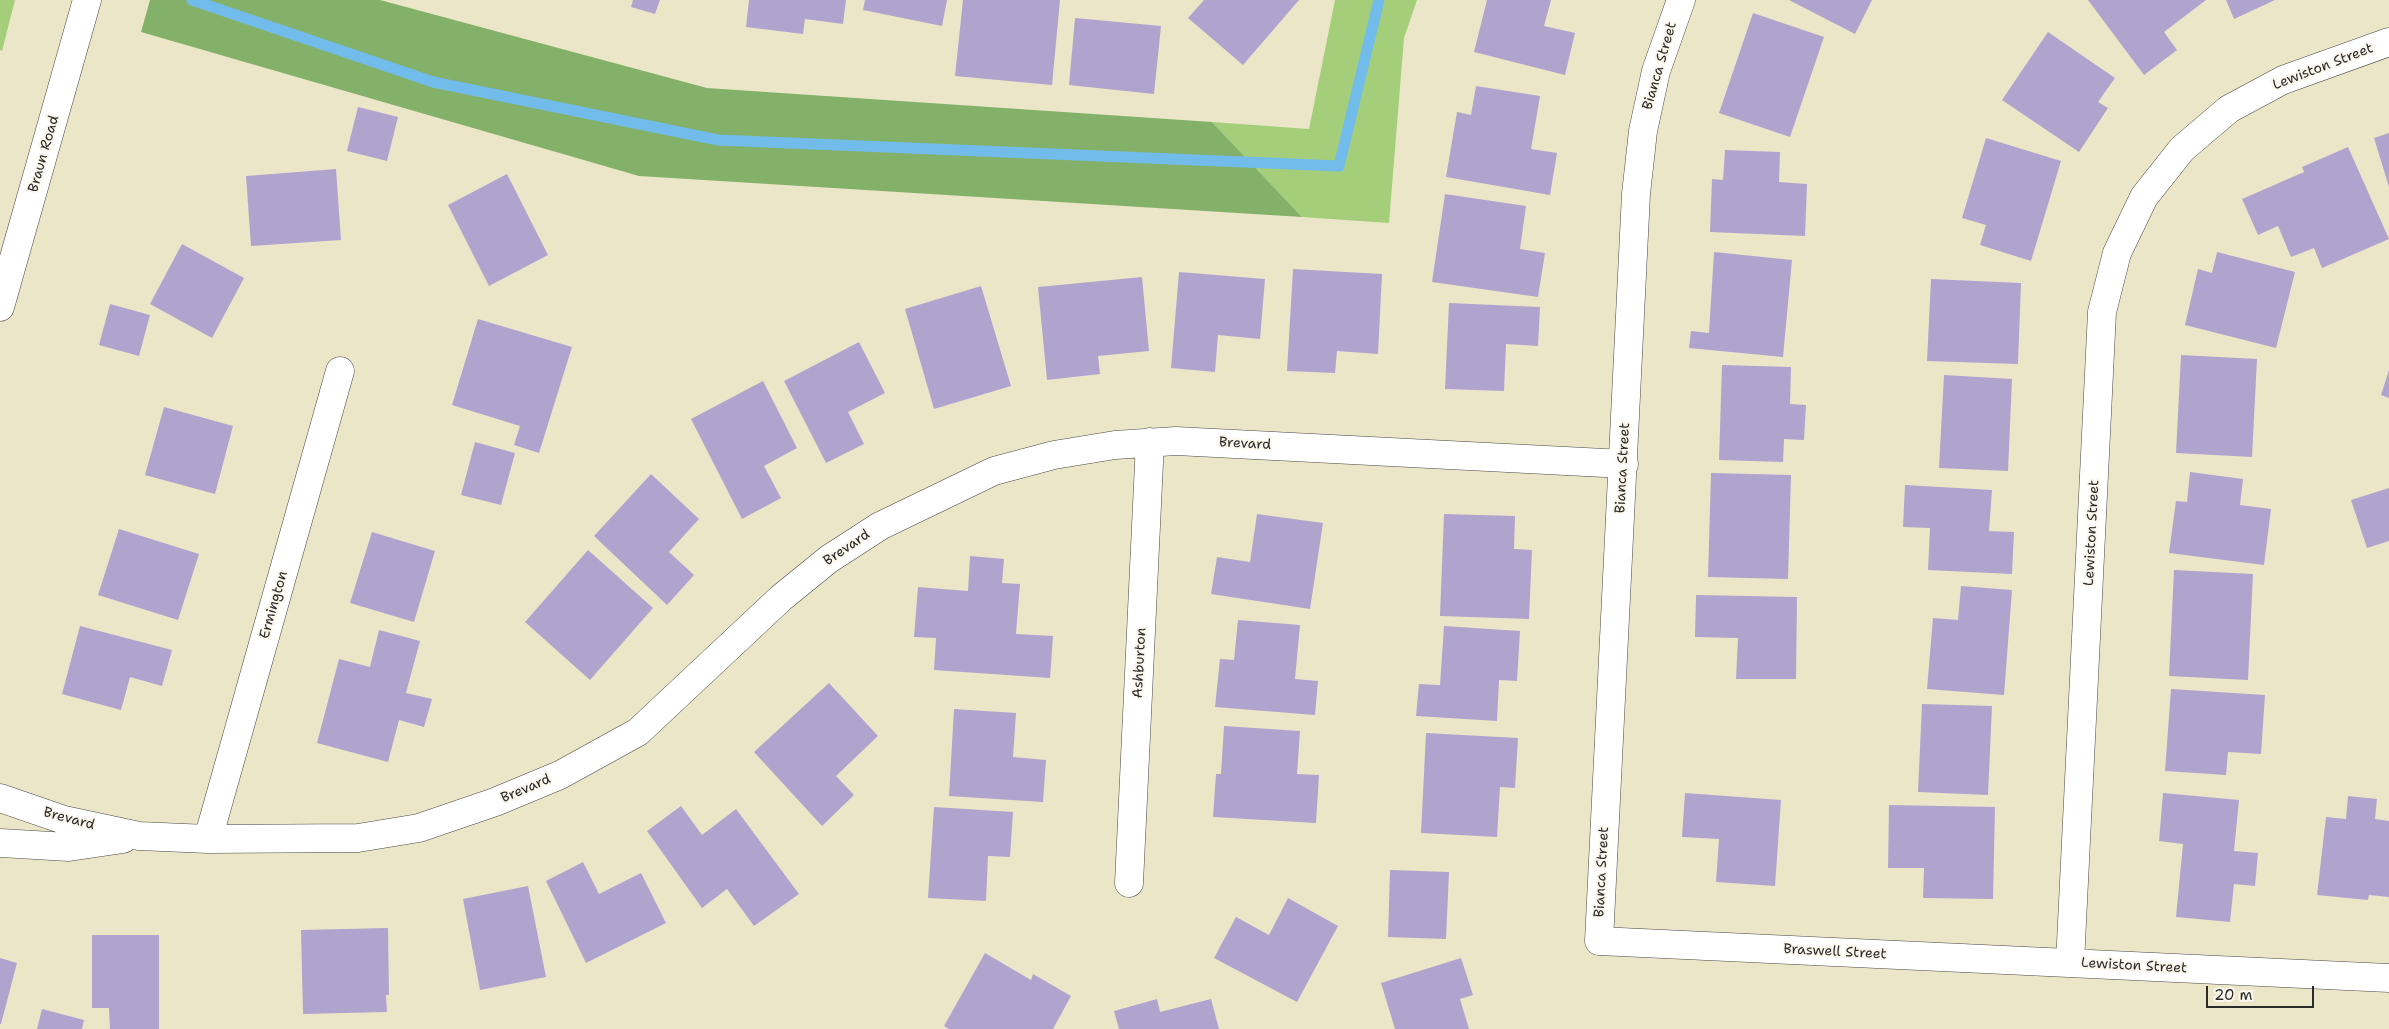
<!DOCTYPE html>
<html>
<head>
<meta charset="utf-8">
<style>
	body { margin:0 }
	#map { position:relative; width:2389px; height:1029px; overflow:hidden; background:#ece6c9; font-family:"Shantell Sans",sans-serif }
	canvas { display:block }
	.scale { position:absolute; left:2206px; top:986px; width:108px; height:22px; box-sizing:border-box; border:2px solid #2b2b2b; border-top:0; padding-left:6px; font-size:15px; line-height:18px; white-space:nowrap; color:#2b2b2b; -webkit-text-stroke:4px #fbf7ec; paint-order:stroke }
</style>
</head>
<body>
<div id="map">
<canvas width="2389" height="1029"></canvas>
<div class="scale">20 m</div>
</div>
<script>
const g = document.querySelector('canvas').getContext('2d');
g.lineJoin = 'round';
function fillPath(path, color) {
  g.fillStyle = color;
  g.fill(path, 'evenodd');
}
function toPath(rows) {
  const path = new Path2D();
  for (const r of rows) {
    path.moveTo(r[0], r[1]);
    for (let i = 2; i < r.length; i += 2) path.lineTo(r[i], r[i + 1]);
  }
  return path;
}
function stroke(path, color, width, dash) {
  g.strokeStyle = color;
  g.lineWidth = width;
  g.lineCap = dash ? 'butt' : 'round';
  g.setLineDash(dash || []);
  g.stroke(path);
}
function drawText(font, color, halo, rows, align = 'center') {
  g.font = font + ' "Shantell Sans",sans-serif';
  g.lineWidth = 4;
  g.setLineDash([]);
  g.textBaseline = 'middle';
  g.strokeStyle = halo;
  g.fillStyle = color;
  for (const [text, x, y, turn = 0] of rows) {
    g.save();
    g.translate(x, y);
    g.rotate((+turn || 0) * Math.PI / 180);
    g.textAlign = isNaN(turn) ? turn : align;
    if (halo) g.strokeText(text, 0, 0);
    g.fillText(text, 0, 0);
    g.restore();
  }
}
fillPath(toPath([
	[0,0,15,0,2,51,0,50],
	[1335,0,1417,0,1404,38,1389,223,1302,217,1212,122,1309,129]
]), '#a5ce7a');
fillPath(toPath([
	[150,0,380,0,707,88,1212,122,1302,217,639,176,141,32]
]), '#84b16a');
stroke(toPath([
	[192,0,433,82,718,140,1339,166,1379,0]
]), '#72bceb', 11);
fillPath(toPath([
	[633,0,660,0,655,14,631,7],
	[749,0,846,0,843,24,805,19,803,34,746,27],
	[865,0,947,0,942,26,863,10],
	[963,0,1060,0,1052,85,955,76],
	[1204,0,1299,0,1243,65,1188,18],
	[1487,0,1551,0,1544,26,1575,33,1565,75,1474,52],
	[1789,0,1872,0,1855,34],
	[2088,0,2206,0,2164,32,2177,50,2144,75],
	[2226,0,2275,0,2234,19],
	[1753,13,1824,37,1790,137,1719,113],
	[1075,18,1161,26,1154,94,1069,85],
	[2048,32,2115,78,2098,102,2108,108,2079,152,2002,100],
	[1476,86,1540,96,1531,149,1557,153,1550,195,1446,177,1457,112,1471,115],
	[358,107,398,117,387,161,347,151],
	[2389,133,2389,187,2374,138],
	[1986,138,2061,161,2031,261,1980,245,1986,225,1962,218],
	[2348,147,2389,239,2322,268,2314,248,2291,257,2278,226,2258,235,2242,199,2304,172,2302,167],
	[1725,150,1780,152,1779,182,1807,184,1805,236,1710,232,1712,179,1723,180],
	[336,169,341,240,251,246,246,176],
	[507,174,548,255,489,286,448,205],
	[1445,194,1526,206,1520,249,1545,253,1538,297,1432,282],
	[182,244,244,278,212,338,150,304],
	[1714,252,1792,260,1783,357,1689,348,1691,331,1709,333],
	[2217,252,2295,272,2276,348,2185,325,2198,269,2212,273],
	[1293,269,1382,274,1378,354,1337,351,1335,373,1287,371],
	[1179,272,1265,279,1260,339,1218,335,1215,372,1171,368],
	[1142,277,1149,351,1098,356,1100,374,1047,380,1038,287],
	[1931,279,2021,283,2018,364,1927,361],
	[981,286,1011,386,934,409,905,309],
	[1449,303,1540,307,1538,346,1506,344,1504,391,1445,389],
	[110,304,150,315,139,356,99,345],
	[478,319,572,347,539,453,514,445,520,426,452,405],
	[859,342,885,393,848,412,864,444,826,463,784,381],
	[2181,355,2257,359,2252,457,2176,453],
	[1722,365,1791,367,1790,404,1806,405,1804,440,1784,439,1783,462,1719,460],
	[2389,370,2389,398,2381,395],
	[1944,375,2012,379,2008,471,1939,468],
	[763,381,797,448,764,466,781,498,742,519,691,419],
	[164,407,233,426,215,494,145,475],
	[475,442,515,453,501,505,461,495],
	[2190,472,2243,479,2240,505,2271,509,2264,565,2169,553,2176,501,2187,502],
	[1711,473,1791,475,1788,579,1708,577],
	[651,474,699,519,669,552,694,575,667,605,594,536],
	[1905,485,1992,490,1989,531,2014,532,2012,574,1928,570,1930,528,1903,527],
	[2389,488,2389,541,2367,548,2351,500],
	[1257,514,1323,523,1310,609,1211,594,1217,557,1250,562],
	[1444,514,1515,516,1514,549,1532,550,1529,619,1440,616],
	[119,529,199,554,178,620,98,595],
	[372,532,435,551,414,622,350,603],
	[588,550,653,608,590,680,525,622],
	[970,556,1004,559,1002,583,1020,584,1016,634,1053,636,1050,678,934,670,936,638,914,637,918,587,968,591],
	[2174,570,2253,574,2248,680,2169,676],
	[1961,586,2012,590,2004,695,1927,689,1933,618,1958,620],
	[1696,595,1797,597,1796,679,1736,679,1738,638,1695,637],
	[1238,620,1300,625,1295,679,1318,681,1315,715,1215,707,1220,659,1234,660],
	[80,626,172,650,162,686,130,677,121,710,62,694],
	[1444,626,1520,631,1517,681,1499,680,1497,721,1416,716,1419,684,1440,685],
	[379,630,420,641,406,693,432,699,424,727,399,720,388,762,317,743,339,659,370,667],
	[829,683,878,736,836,776,854,795,822,826,754,752],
	[2171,689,2265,695,2261,754,2228,752,2226,775,2165,771],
	[1922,704,1992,706,1988,795,1918,792],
	[954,709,1016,713,1013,757,1046,760,1043,802,949,796],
	[1224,726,1300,731,1297,774,1319,775,1316,823,1213,817,1216,774,1221,774],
	[1426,733,1518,738,1515,788,1500,787,1497,837,1421,833],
	[1685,793,1781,800,1775,886,1716,882,1719,839,1682,837],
	[2163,793,2239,800,2234,851,2258,853,2255,886,2234,884,2230,922,2176,917,2183,844,2159,841],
	[2348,796,2377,799,2375,819,2389,821,2389,897,2369,895,2368,900,2317,895,2326,817,2346,819],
	[1889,805,1995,807,1993,899,1923,898,1924,868,1888,868],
	[681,806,702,835,736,809,799,894,754,926,727,889,702,908,647,831],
	[934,807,1013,812,1010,857,988,856,986,901,928,898],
	[583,862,599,894,641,873,666,923,586,963,546,881],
	[1390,870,1449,872,1446,939,1388,937],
	[528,886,546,977,480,990,463,899],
	[1288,898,1338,926,1297,1002,1214,958,1236,917,1269,935],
	[388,928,389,995,386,995,387,1012,303,1014,301,930],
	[92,935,159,935,159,1029,110,1029,109,1008,92,1008],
	[985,953,1031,980,1033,974,1071,996,1053,1029,949,1029,944,1026],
	[0,958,17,963,1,1024,0,1024],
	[1461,958,1473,995,1460,999,1469,1029,1395,1029,1381,983],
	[1157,999,1160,1012,1211,999,1219,1029,1119,1029,1114,1011],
	[42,1009,84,1020,82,1029,37,1029]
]), '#b0a4ce');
const minor = toPath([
	[1681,0,1656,71,1643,131,1636,194,1599,941,2389,978],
	[0,798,64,820,139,836,208,839,358,838,419,828,495,802,560,775,638,732,781,598,829,559,880,526,994,471,1054,455,1115,445,1176,441,1624,464],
	[208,839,340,371],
	[0,843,69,847,123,839],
	[1129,883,1150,442],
	[2070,963,2102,312,2117,253,2144,197,2182,149,2229,109,2283,80,2389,42]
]);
const primary = toPath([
	[0,307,87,0]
]);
stroke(minor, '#484743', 29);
stroke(primary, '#484743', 29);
stroke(minor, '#fff', 28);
stroke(primary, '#fff', 28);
drawText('14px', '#2b2b2b', '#fbf7ec', [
	["Bianca Street",1660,66,-74],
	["Lewiston Street",2323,67,-21],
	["Braun Road",44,154,-74],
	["Brevard",1245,444,3],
	["Bianca Street",1623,468,-87],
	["Lewiston Street",2092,533,-87],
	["Brevard",847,548,-34],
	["Ermington",274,605,-74],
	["Ashburton",1140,663,-87],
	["Brevard",526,789,-23],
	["Brevard",69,819,15],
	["Bianca Street",1602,872,-87],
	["Braswell Street",1835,952,3],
	["Lewiston Street",2134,966,3]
]);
</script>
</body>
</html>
